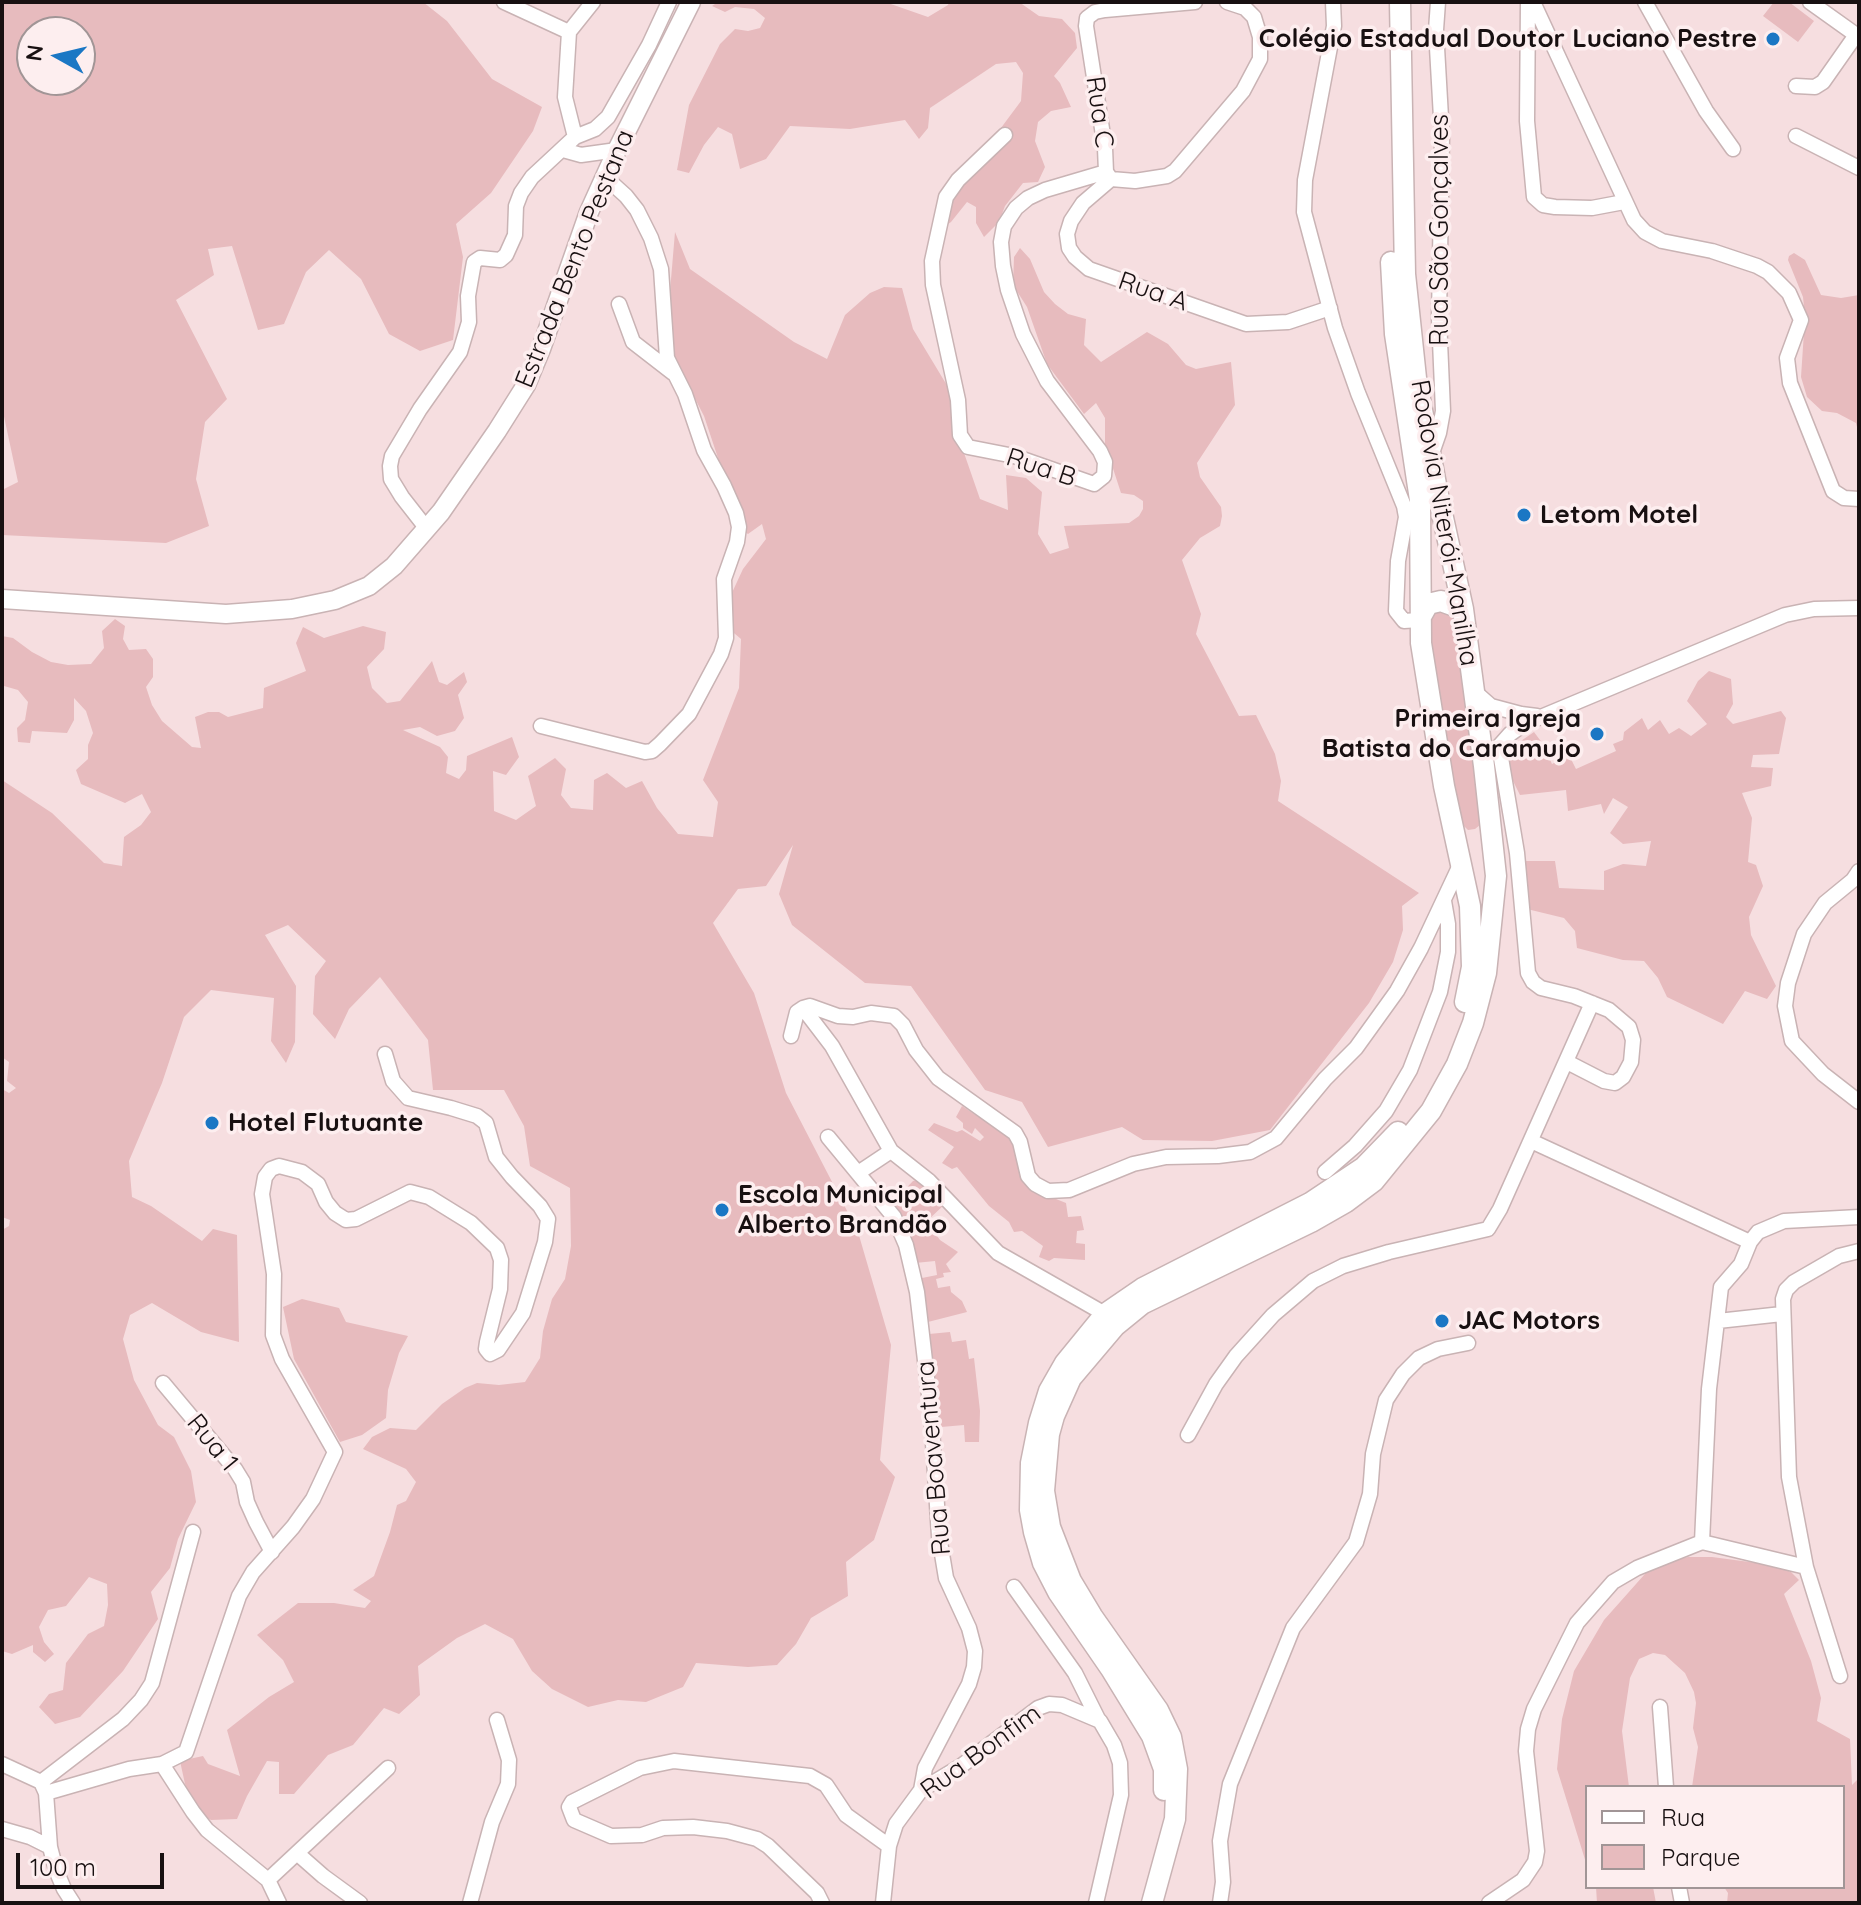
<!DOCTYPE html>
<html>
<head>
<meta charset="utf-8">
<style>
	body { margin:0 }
	#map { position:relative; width:1861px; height:1905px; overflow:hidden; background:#f6dee0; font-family:Quicksand,sans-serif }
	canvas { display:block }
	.frame { position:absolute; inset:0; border:4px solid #181011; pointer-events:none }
	.legend { position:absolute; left:1585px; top:1785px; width:260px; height:104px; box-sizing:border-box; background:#fdeeef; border:2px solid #a19596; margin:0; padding:10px 14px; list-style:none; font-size:24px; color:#181011 }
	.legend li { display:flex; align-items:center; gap:16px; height:40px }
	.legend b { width:40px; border:2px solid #a19596 }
	.north { position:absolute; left:16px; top:16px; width:80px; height:80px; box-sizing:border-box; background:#fdeeef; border:2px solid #a19596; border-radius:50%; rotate:278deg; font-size:22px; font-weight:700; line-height:32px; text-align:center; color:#181011 }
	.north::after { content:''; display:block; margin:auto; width:28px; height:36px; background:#1b77c4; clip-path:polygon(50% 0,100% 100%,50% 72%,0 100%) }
	.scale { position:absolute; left:16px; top:1853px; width:148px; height:36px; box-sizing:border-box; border:4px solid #181011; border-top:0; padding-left:10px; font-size:24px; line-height:28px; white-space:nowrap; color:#181011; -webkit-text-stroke:6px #fdeeef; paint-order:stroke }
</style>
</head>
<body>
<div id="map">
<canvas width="1861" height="1905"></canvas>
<div class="frame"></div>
<ul class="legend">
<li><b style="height:10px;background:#fff"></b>Rua</li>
<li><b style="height:22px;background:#e7bbbe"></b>Parque</li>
</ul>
<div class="north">N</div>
<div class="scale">100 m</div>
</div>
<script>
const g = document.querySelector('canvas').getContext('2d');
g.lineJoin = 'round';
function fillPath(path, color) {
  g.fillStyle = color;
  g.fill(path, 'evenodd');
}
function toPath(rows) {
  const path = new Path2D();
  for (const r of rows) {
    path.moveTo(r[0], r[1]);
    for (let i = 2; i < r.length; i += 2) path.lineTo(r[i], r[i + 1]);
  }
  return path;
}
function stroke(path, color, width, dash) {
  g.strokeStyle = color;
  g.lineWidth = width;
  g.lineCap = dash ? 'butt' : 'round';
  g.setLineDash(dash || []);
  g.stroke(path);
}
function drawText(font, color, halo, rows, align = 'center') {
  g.font = font + ' Quicksand,sans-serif';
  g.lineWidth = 7;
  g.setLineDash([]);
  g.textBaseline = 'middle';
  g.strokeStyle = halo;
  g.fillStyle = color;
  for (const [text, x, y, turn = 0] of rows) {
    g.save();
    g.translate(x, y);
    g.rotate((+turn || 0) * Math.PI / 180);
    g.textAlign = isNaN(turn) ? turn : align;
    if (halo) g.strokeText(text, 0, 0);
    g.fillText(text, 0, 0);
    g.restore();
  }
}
fillPath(toPath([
	[2,2,423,2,447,21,492,79,542,107,533,131,491,193,456,224,463,257,453,340,420,351,389,334,361,279,329,250,306,272,284,324,258,330,232,246,208,249,214,275,176,300,227,399,205,422,196,479,209,526,166,543,2,535,2,490,18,482,2,407],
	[32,32,80,32,80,80,32,80],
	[718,2,885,2,928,17,948,5,949,2,1019,2,1039,16,1062,19,1075,33,1077,48,1054,76,1060,83,1071,107,1051,111,1038,122,1035,141,1045,167,1038,182,1023,183,1005,206,999,222,984,237,976,223,976,207,967,202,951,222,940,230,952,180,992,140,1021,101,1023,73,1016,62,996,64,930,108,928,128,919,139,905,120,850,129,790,126,766,159,740,169,732,134,718,127,704,145,689,173,677,170,689,105,720,44,735,29,748,31,760,28,765,18,754,9,735,7,725,12,712,6],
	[1774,2,1789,2,1814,21,1798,42,1763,16],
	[675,232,690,269,794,342,827,359,845,315,870,293,884,287,902,288,913,329,951,392,955,427,980,499,1008,510,1006,475,1026,478,1042,492,1038,534,1050,554,1069,548,1064,526,1129,523,1139,516,1143,509,1143,501,1134,495,1121,493,1105,444,1105,418,1096,403,1084,414,1047,364,1027,307,1013,285,1014,257,1020,248,1030,259,1044,292,1055,304,1068,314,1086,319,1084,345,1101,362,1147,332,1168,344,1186,365,1196,369,1231,362,1235,405,1197,463,1200,477,1221,507,1222,516,1220,526,1200,538,1182,560,1201,614,1196,634,1239,716,1256,715,1275,754,1281,781,1278,801,1419,893,1402,906,1403,930,1393,962,1369,1003,1270,1130,1212,1141,1143,1140,1122,1127,1048,1147,1022,1102,985,1090,911,986,865,983,792,925,779,894,793,845,766,886,738,889,713,923,754,993,786,1093,858,1232,891,1345,880,1460,895,1477,874,1540,846,1562,848,1596,811,1618,796,1644,777,1665,748,1667,696,1663,683,1687,646,1702,618,1700,588,1707,552,1689,532,1671,513,1639,485,1624,457,1638,418,1666,420,1695,399,1714,384,1708,353,1745,328,1755,294,1794,279,1794,279,1762,267,1761,247,1796,237,1819,211,1820,197,1812,185,1784,180,1761,203,1756,208,1764,240,1776,227,1730,269,1697,294,1682,283,1660,257,1635,298,1603,334,1603,365,1608,371,1601,353,1590,374,1576,390,1532,397,1505,406,1501,416,1482,406,1469,363,1449,372,1437,390,1428,416,1430,442,1404,465,1388,477,1383,499,1385,525,1382,540,1358,543,1331,552,1299,565,1279,571,1246,570,1188,530,1166,524,1126,504,1090,433,1090,428,1040,380,977,349,1009,335,1039,313,1014,315,976,326,961,288,925,265,935,296,986,295,1042,286,1063,271,1041,274,998,211,990,184,1017,162,1083,129,1161,132,1197,151,1206,202,1241,213,1229,237,1235,239,1342,201,1332,152,1303,130,1315,123,1339,134,1380,158,1425,174,1437,191,1471,196,1502,178,1539,170,1568,151,1592,158,1619,123,1671,80,1717,55,1724,39,1707,49,1694,63,1690,66,1663,88,1634,104,1626,108,1605,107,1584,89,1577,66,1606,48,1610,39,1627,44,1642,54,1654,45,1662,33,1652,33,1645,12,1654,2,1651,2,1230,9,1226,10,1220,2,1217,2,1089,9,1093,16,1088,7,1081,9,1062,2,1057,2,780,52,813,104,863,122,866,124,837,141,825,151,812,142,794,125,803,81,784,76,770,88,759,88,745,93,733,86,711,74,698,74,720,67,733,32,731,30,743,18,742,17,728,25,720,28,702,18,690,4,686,2,689,2,636,13,638,32,652,51,662,68,665,91,664,104,648,102,631,115,619,125,626,123,639,129,650,146,649,153,659,153,677,146,687,152,705,162,721,192,747,201,748,195,717,208,712,219,712,228,717,263,708,264,688,306,671,296,643,303,627,324,638,363,626,386,632,384,649,367,667,372,688,387,703,400,701,432,661,439,682,447,685,464,672,467,682,458,695,464,718,455,731,437,736,420,727,403,730,440,747,448,757,446,773,459,779,466,770,467,756,512,737,519,757,506,775,493,771,494,811,516,820,536,806,528,776,555,758,566,769,561,795,571,808,593,810,594,780,607,773,626,788,642,781,657,808,678,834,713,837,718,802,703,780,739,688,741,639,728,628,730,597,743,569,766,539,762,524,748,534,742,530,704,416,671,352,669,303],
	[1794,253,1805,260,1821,295,1841,298,1859,295,1859,435,1856,423,1837,413,1822,411,1807,397,1801,377,1805,317,1803,297,1788,260,1789,256],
	[1437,612,1444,612,1454,618,1472,727,1482,818,1480,825,1475,829,1468,830,1461,823,1456,803,1427,628,1431,616],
	[1709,671,1731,679,1733,704,1726,717,1733,724,1781,711,1786,718,1779,754,1753,755,1751,767,1773,768,1771,786,1742,793,1752,818,1748,862,1756,865,1763,886,1749,917,1751,935,1776,986,1767,999,1745,991,1723,1024,1667,997,1658,978,1644,961,1623,960,1577,948,1575,931,1564,918,1527,909,1521,861,1555,861,1559,888,1604,890,1604,871,1623,864,1646,866,1651,841,1623,844,1610,833,1628,807,1613,798,1604,814,1601,804,1568,811,1566,790,1520,795,1507,769,1515,745,1534,732,1543,744,1552,764,1569,755,1576,769,1616,751,1613,744,1623,740,1624,732,1642,718,1648,730,1660,720,1669,734,1679,728,1691,736,1707,724,1687,701,1698,681],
	[962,1106,1009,1137,1046,1195,1066,1203,1068,1217,1081,1216,1084,1230,1077,1231,1076,1243,1085,1244,1085,1260,1054,1258,1049,1261,1039,1257,1043,1246,1022,1231,1014,1232,1009,1222,989,1206,957,1167,952,1169,942,1163,954,1147,928,1130,934,1123,957,1132,962,1130,980,1141,984,1137,975,1128,972,1134,963,1128,963,1123,956,1117],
	[920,1179,945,1204,927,1221,937,1229,934,1232,940,1240,958,1252,946,1264,951,1272,943,1273,944,1277,936,1279,938,1288,950,1286,951,1292,962,1301,967,1312,924,1323,917,1279,937,1275,935,1261,915,1263,890,1205,913,1181],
	[302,1299,339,1308,346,1322,408,1336,399,1353,388,1390,386,1418,362,1435,340,1442,294,1359,283,1307],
	[950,1332,952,1342,966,1340,969,1359,974,1358,980,1411,979,1442,965,1442,964,1425,941,1427,929,1334],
	[1688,1557,1712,1557,1772,1565,1791,1572,1799,1580,1784,1594,1811,1661,1821,1698,1817,1721,1850,1739,1852,1785,1859,1778,1859,1903,1727,1903,1728,1893,1724,1887,1843,1887,1843,1787,1692,1787,1698,1747,1693,1728,1696,1703,1694,1692,1685,1673,1665,1655,1653,1653,1639,1659,1630,1678,1622,1731,1629,1787,1587,1787,1587,1866,1557,1769,1562,1719,1574,1671,1604,1620,1652,1566],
	[1596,1887,1653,1887,1656,1903,1597,1903]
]), '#e7bbbe');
const minor = toPath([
	[504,2,569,32,565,97,575,137],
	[1195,2,1105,10,1095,12,1087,18,1086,26,1105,148,1106,172,1111,179,1135,181,1167,176,1175,171,1243,91,1260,59,1260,37,1254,17,1245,8,1227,2],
	[1333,2,1334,26,1305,180,1304,212,1335,328,1358,393,1404,506,1406,517,1398,561,1396,611,1404,621,1419,620],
	[1528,2,1527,121,1534,197,1543,205,1555,207,1592,208,1624,202],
	[1533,2,1634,220,1645,232,1662,241,1712,251,1757,266,1768,272,1789,293,1801,320,1787,358,1790,383,1833,491,1844,498,1859,499],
	[1645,2,1706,111,1733,149],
	[1810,2,1859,37],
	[569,32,593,2],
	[1796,86,1815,87,1823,82,1856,35],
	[1005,135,958,180,946,197,932,261,933,285,958,400,960,435,968,447,1014,456,1094,484,1104,476,1105,462,1100,451,1047,381,1023,334,1008,290,1003,266,1001,242,1004,226,1016,208,1028,198,1045,190,1106,172],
	[1796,136,1859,168],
	[563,150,581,155,617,150],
	[1111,179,1083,203,1071,221,1067,234,1069,248,1075,257,1089,269,1246,324,1288,322,1330,308],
	[619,304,633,342,673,373],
	[1431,456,1439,433,1443,411,1439,318,1442,135,1436,30,1438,2],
	[427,529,402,497,391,479,390,466,392,456,420,409,460,352,469,322,468,296,474,262,480,258,500,260,506,255,515,235,516,206,521,193,532,177,575,137,595,129,608,117,649,45,669,2],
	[1474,691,1491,706,1521,714,1537,716],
	[541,726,645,752,652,751,660,744,689,714,721,654,726,638,724,579,737,542,739,527,736,513,724,486,704,450,685,394,667,358,661,269,651,238,637,210,626,196,605,177],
	[1499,746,1517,853,1528,973,1533,982,1541,988,1574,996,1609,1010,1629,1027,1633,1040,1631,1062,1623,1077,1615,1083,1604,1081,1567,1062],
	[1494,752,1510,734,1524,724,1785,615,1814,609,1859,608],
	[1859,871,1853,880,1825,903,1804,934,1788,983,1785,1006,1792,1041,1823,1074,1859,1102],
	[803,1008,810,1006,838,1016,853,1017,871,1013,894,1016,903,1025,916,1050,938,1078,1015,1133,1020,1142,1028,1176,1035,1184,1048,1191,1069,1190,1133,1164,1166,1157,1218,1156,1250,1152,1276,1138,1325,1079,1356,1048,1397,991,1421,948,1461,863],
	[803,1008,832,1046,891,1151,929,1181,998,1253,1105,1314],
	[791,1036,797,1012,803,1008],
	[828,1137,894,1217,906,1245,917,1292,931,1412,939,1536,946,1578,969,1628,975,1651,974,1667,969,1684,925,1768,921,1790],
	[1531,1141,1750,1242,1758,1232,1784,1221,1859,1217],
	[1325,1172,1355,1146,1386,1111,1410,1070,1440,992,1448,952,1448,924,1444,901],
	[858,1173,891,1151],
	[1718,1321,1782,1314],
	[163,1383,235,1469,243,1482,247,1502,256,1522,272,1552],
	[1188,1435,1216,1384,1236,1356,1273,1315,1313,1281,1343,1266,1389,1252,1488,1229,1500,1209,1592,1003],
	[1702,1542,1709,1389,1721,1287,1741,1264,1750,1242],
	[1806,1567,1789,1477,1783,1299,1786,1290,1794,1282,1839,1256,1859,1251],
	[1014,1587,1075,1673,1099,1721],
	[1660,1707,1666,1787],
	[2,1764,41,1782,46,1793,50,1847,56,1870,64,1889,73,1903],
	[162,1764,193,1812,207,1830,268,1880,279,1903],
	[41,1782,123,1719,141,1700,152,1683,193,1532],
	[46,1793,129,1769,162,1764,186,1752,239,1596,253,1572,293,1527,313,1499,335,1452,282,1359,273,1335,274,1274,262,1194,265,1177,271,1169,279,1166,302,1172,318,1184,326,1202,335,1213,346,1220,356,1219,410,1192,429,1197,471,1223,497,1248,501,1260,500,1289,487,1342,486,1349,490,1354,498,1350,523,1313,545,1242,548,1219,540,1206,512,1177,496,1157,486,1123,477,1116,451,1108,408,1098,393,1081,385,1054],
	[2,1829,30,1837,50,1847],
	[298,1854,323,1876,360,1903],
	[268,1880,388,1768],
	[1679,1887,1682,1903],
	[470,1903,492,1822,508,1784,509,1760,497,1720],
	[822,1903,817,1893,768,1846,757,1839,727,1831,693,1827,663,1828,642,1835,611,1836,574,1820,569,1807,572,1802,640,1768,674,1761,810,1776,826,1785,846,1815,889,1846],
	[883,1903,889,1846,896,1824,921,1790,961,1766,1038,1708,1049,1704,1062,1705,1100,1721,1114,1745,1120,1763,1121,1795,1096,1903],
	[1220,1903,1223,1882,1220,1841,1230,1784,1293,1628,1356,1542,1370,1494,1373,1454,1386,1400,1403,1374,1419,1358,1438,1349,1468,1343],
	[1489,1903,1523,1880,1535,1862,1537,1851,1526,1751,1528,1729,1534,1709,1577,1623,1613,1582,1637,1568,1702,1542,1806,1567,1840,1676]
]);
const major = toPath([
	[2,599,226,614,292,609,335,600,369,586,394,566,441,512,497,431,526,385,541,349,589,212,617,150,691,2]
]);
const highway = toPath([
	[1391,262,1395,334,1420,500,1421,643,1444,786,1470,906,1472,967,1465,1002],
	[1419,620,1428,604,1441,601,1463,609],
	[1164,1790,1164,1769,1152,1736,1111,1669,1058,1592,1043,1563,1034,1532,1030,1510,1031,1463,1039,1423,1049,1391,1065,1363,1105,1314,1143,1288,1310,1203,1364,1167,1398,1132],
	[1152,1903,1175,1819,1177,1769,1171,1737,1158,1710,1092,1616,1071,1581,1050,1527,1044,1491,1049,1434,1054,1416,1071,1378,1115,1326,1142,1304,1311,1222,1346,1202,1374,1181,1431,1111,1457,1064,1473,1023,1486,973,1496,876,1484,766,1463,609,1438,495,1416,378,1405,274,1400,2]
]);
stroke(minor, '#c9b3b4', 17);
stroke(major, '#c9b3b4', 21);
stroke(highway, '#c9b3b4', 23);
stroke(minor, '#fff', 14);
stroke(major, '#fff', 18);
stroke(highway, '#fff', 20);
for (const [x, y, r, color] of [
	[1773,39,8,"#1b77c4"],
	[1524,515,8,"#1b77c4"],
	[1597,734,8,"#1b77c4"],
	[212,1123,8,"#1b77c4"],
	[722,1210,8,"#1b77c4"],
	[1442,1321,8,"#1b77c4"]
]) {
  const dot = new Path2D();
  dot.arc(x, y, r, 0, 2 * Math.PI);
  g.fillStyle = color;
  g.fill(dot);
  stroke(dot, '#fdeeef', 3);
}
drawText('bold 26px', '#181011', '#fdeeef', [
	["Colégio Estadual Doutor Luciano Pestre",1757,39,"right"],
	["Letom Motel",1540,515],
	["Primeira Igreja",1581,719,"right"],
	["Batista do Caramujo",1581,749,"right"],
	["Hotel Flutuante",228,1123],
	["Escola Municipal",738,1195],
	["Alberto Brandão",738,1225],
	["JAC Motors",1458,1321]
], 'left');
drawText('26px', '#181011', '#fdeeef', [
	["Rua C",1099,112,82],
	["Rua São Gonçalves",1440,230,-90],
	["Estrada Bento Pestana",575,259,-68],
	["Rua A",1153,292,19],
	["Rua B",1041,468,18],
	["Rodovia Niterói-Manilha",1444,523,80],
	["Rua 1",212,1443,51],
	["Rua Boaventura",934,1458,-95],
	["Rua Bonfim",981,1752,-36]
]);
</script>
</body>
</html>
